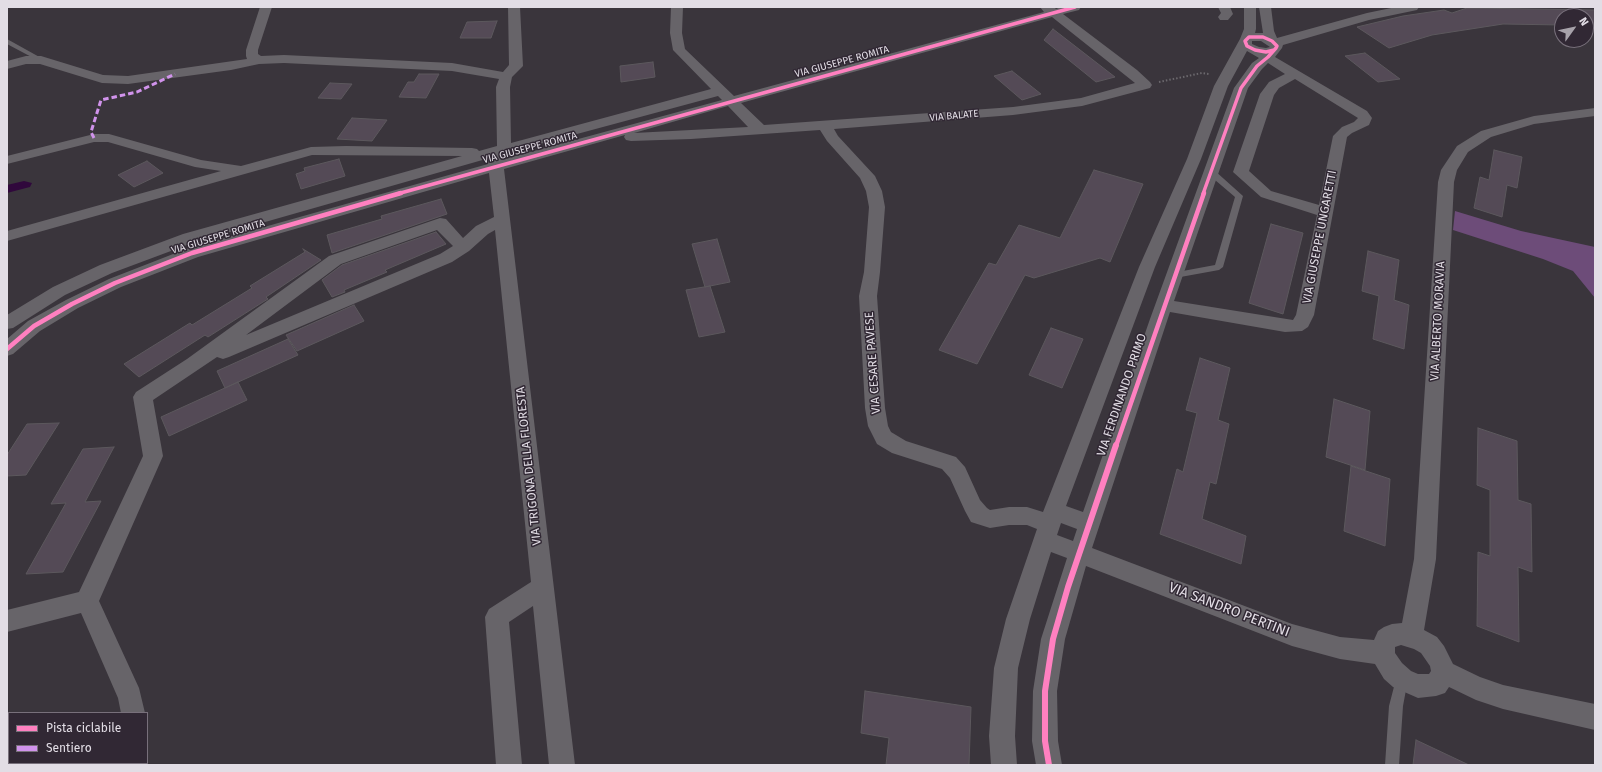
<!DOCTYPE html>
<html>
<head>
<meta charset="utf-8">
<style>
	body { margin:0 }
	#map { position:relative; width:1602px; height:772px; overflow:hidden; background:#3a353c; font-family:"Fira Sans",sans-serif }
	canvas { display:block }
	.frame { position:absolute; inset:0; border:8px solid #e2dde5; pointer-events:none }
	.legend { position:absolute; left:8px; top:712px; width:140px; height:52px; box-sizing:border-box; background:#312834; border:1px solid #78707b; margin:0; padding:5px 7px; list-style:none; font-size:12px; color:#e2dde5 }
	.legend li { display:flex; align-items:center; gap:8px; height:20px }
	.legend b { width:20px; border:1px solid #78707b }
	.north { position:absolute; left:1554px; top:8px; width:40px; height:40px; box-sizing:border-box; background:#312834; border:1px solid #78707b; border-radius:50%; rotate:57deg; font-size:11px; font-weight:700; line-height:16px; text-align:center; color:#e2dde5 }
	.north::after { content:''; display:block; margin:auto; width:14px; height:18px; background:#a7a2aa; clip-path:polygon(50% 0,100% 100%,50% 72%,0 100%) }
</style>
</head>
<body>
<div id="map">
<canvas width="1602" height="772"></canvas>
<div class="frame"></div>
<ul class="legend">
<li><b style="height:5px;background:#ff80c0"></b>Pista ciclabile</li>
<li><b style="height:5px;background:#d193ec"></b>Sentiero</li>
</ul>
<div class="north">N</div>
</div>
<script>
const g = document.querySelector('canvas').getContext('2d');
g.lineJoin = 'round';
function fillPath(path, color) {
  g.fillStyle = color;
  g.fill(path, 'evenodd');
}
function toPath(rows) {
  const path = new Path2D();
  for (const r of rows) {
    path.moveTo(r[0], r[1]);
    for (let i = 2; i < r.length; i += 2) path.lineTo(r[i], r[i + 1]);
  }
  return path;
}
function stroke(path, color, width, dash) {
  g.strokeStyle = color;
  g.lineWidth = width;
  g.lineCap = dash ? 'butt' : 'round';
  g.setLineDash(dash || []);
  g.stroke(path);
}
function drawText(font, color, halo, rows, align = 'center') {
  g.font = font + ' "Fira Sans",sans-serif';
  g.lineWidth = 3;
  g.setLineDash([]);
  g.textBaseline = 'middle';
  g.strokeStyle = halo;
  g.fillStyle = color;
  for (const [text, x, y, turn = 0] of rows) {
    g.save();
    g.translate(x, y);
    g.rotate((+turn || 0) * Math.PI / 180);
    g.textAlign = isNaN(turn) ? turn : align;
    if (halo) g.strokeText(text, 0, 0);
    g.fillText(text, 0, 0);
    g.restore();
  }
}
fillPath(toPath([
	[1455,211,1521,231,1595,247,1595,298,1573,271,1543,259,1453,230]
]), '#6d4c79');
fillPath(toPath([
	[24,181,32,183,30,187,26,188,7,193,7,185]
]), '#30083c');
const building = toPath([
	[1467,8,1595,10,1595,25,1586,25,1586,16,1562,16,1562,25,1503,24,1432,35,1389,48,1357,27,1403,16,1444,10,1452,13,1467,8],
	[497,21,491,38,460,38,467,22,497,21],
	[1053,29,1115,77,1096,82,1044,40,1053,29],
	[1365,53,1400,79,1378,82,1345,56,1365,53],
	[653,62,655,77,621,82,620,66,653,62],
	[1012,71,1041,94,1022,100,994,76,1012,71],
	[419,74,439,74,426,98,399,97,408,82,414,82,419,74],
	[330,83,352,84,341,99,318,98,330,83],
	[352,118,387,120,372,141,337,139,352,118],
	[1494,150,1522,157,1517,188,1507,185,1502,217,1474,208,1480,177,1489,180,1494,150],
	[339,159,345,176,301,189,296,174,305,171,304,168,339,159],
	[147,161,163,173,134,187,118,175,147,161],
	[1094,170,1143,184,1110,262,1100,258,1034,278,1025,275,977,364,939,350,989,263,996,265,1019,225,1060,238,1094,170],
	[441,199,447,214,332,253,327,235,382,219,381,216,441,199],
	[1271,224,1303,233,1283,314,1249,303,1271,224],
	[436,232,446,244,385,270,387,272,344,290,345,292,332,297,322,280,342,265,436,232],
	[717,239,730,282,705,287,692,244,717,239],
	[303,249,321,260,266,297,268,299,263,302,208,337,205,335,139,377,124,364,190,323,192,325,252,288,250,286,305,252,303,249],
	[1368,251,1399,260,1394,300,1409,305,1404,349,1373,339,1379,296,1362,291,1368,251],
	[710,286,725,332,699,337,686,290,710,286],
	[354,305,364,321,297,351,286,335,354,305],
	[1051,328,1083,339,1062,388,1029,375,1051,328],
	[288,339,298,355,225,388,217,371,288,339],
	[1200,358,1230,368,1218,420,1229,424,1216,484,1210,482,1202,519,1246,536,1241,564,1160,534,1177,469,1183,472,1197,413,1186,410,1200,358],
	[238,382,247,400,169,436,161,417,238,382],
	[1334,399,1370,411,1365,470,1326,457,1334,399],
	[59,423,26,475,7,476,7,455,27,424,59,423],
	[1478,428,1517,441,1518,500,1531,504,1532,572,1518,567,1519,642,1477,626,1478,552,1490,556,1490,490,1477,485,1478,428],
	[114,447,85,502,101,501,63,572,26,574,66,503,51,504,83,449,114,447],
	[1351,466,1390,479,1385,546,1344,531,1351,466],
	[865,691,971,707,969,765,886,765,889,738,861,733,865,691],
	[1416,740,1469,765,1413,765,1416,740]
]);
fillPath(building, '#544a56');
stroke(building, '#5c585d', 1);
stroke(toPath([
	[1159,82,1202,73,1209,74]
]), '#6b686d', 2, [1.5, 2]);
fillPath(toPath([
	[7,39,43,59,44,60,39,61,7,44,7,39],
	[1208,170,1214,170,1243,196,1223,267,1219,270,1175,278,1172,277,1171,275,1172,273,1215,265,1235,197,1208,174,1208,170],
	[1402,673,1407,675,1408,679,1403,706,1399,765,1385,765,1389,706,1396,679,1397,675,1402,673]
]), '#676469');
fillPath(toPath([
	[260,7,272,7,258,50,258,54,261,56,284,55,452,63,503,72,509,65,508,7,520,7,523,66,512,77,510,87,511,143,711,89,673,50,670,33,671,7,683,7,682,33,685,49,734,96,1044,12,1040,7,1054,7,1056,9,1061,7,1081,7,1079,10,1063,14,1137,70,1150,82,1152,85,1150,88,1082,106,1013,115,834,129,838,136,875,176,882,191,885,207,880,272,877,296,885,408,888,426,891,432,906,441,956,457,965,467,980,500,987,508,990,510,1009,507,1027,507,1043,512,1139,267,1187,159,1214,86,1240,39,1244,29,1244,7,1256,7,1256,29,1255,33,1263,33,1259,7,1271,7,1274,31,1277,38,1367,13,1396,7,1419,7,1417,10,1369,20,1283,45,1282,48,1275,57,1367,111,1372,118,1369,125,1352,133,1347,137,1314,315,1308,327,1302,331,1285,332,1170,312,1092,548,1292,624,1340,637,1374,640,1378,631,1384,627,1392,624,1402,623,1414,559,1438,182,1441,170,1457,146,1481,131,1534,116,1595,108,1595,116,1534,124,1491,137,1468,152,1457,170,1454,182,1436,559,1424,630,1437,637,1444,646,1453,664,1480,677,1503,685,1595,704,1595,730,1503,709,1476,700,1449,687,1445,693,1436,696,1418,698,1393,687,1384,679,1375,664,1340,659,1292,646,1086,566,1065,639,1057,691,1058,741,1062,765,1036,765,1032,741,1033,691,1041,639,1067,558,1051,552,1030,619,1018,668,1015,736,1017,765,991,765,989,736,994,668,1006,619,1037,529,1027,525,1009,525,990,528,971,522,965,511,950,478,942,469,892,453,877,444,868,426,865,408,859,296,864,272,869,207,866,191,860,178,827,141,820,130,691,139,631,141,626,140,624,137,625,135,504,169,575,765,549,765,533,606,509,622,522,765,496,765,485,617,489,609,531,582,495,230,488,234,469,251,452,262,229,357,223,359,217,357,153,400,163,456,99,601,139,688,145,713,121,713,118,698,81,613,7,632,7,610,79,592,143,456,133,397,136,392,187,359,329,256,440,218,446,219,463,238,476,226,494,217,489,173,198,257,121,287,78,308,40,331,13,354,7,356,7,339,28,321,66,300,109,279,186,249,488,164,486,159,195,242,112,273,65,295,13,328,7,329,7,315,53,287,100,265,183,234,462,156,312,155,7,241,7,231,221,171,195,167,108,142,94,142,7,164,7,156,94,134,109,134,201,160,241,166,311,147,346,146,472,148,477,149,479,151,497,146,496,87,499,79,452,71,284,63,259,64,231,70,128,84,102,83,40,64,26,64,7,69,7,61,26,56,41,56,103,75,128,76,247,59,246,56,246,50,260,7],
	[1052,17,1135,83,1081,98,1013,107,764,125,741,103,1052,17],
	[1252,41,1261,41,1270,47,1266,48,1259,47,1252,44,1252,41],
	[1247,51,1259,58,1252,63,1234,88,1150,319,1083,512,1066,506,1155,267,1201,159,1228,86,1247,51],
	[1268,63,1285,74,1269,82,1260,94,1233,172,1261,197,1317,215,1296,315,1293,320,1174,301,1248,88,1262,69,1268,63],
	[1295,79,1358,118,1354,122,1342,127,1333,136,1319,205,1271,191,1249,171,1274,95,1279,88,1295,79],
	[718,96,722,100,501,160,499,155,718,96],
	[728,106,748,127,634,133,728,106],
	[437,230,453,246,440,254,246,335,341,264,437,230],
	[1061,523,1077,529,1073,541,1057,535,1061,523],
	[1401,645,1414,649,1421,653,1430,666,1431,671,1429,674,1418,674,1411,671,1402,663,1395,653,1395,647,1401,645],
	[1218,7,1230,7,1233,14,1228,20,1220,20,1218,17,1221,13,1218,7],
	[99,763,126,763,125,765,98,765,99,763]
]), '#676469');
stroke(toPath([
	[94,138,91,132,101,100,137,92,175,74]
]), '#d193ec', 3, [5.5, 3]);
stroke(toPath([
	[397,194,1075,7],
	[1203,194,1241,88,1257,66,1268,57,1276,48,1277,46,1272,41,1263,37,1249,37,1245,41,1247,46,1255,50,1266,52,1274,50]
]), '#ff80c0', 3.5);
stroke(toPath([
	[7,349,34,326,72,304,115,283,192,253,401,193],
	[1116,446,1204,193]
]), '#ff80c0', 4.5);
stroke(toPath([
	[1049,765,1045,741,1045,691,1053,639,1068,587,1116,445]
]), '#ff80c0', 6);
drawText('10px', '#e2dde5', '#312834', [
	["VIA GIUSEPPE ROMITA",842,62,-15],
	["VIA BALATE",954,116,-5],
	["VIA GIUSEPPE ROMITA",530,148,-15],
	["VIA GIUSEPPE ROMITA",218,237,-17]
]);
drawText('12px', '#e2dde5', '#312834', [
	["VIA GIUSEPPE UNGARETTI",1320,237,-79],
	["VIA ALBERTO MORAVIA",1438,321,-87],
	["VIA CESARE PAVESE",873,363,-94],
	["VIA FERDINANDO PRIMO",1122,395,-71],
	["VIA TRIGONA DELLA FLORESTA",529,466,-96]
]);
drawText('14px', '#e2dde5', '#312834', [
	["VIA SANDRO PERTINI",1229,610,21]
]);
</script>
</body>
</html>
